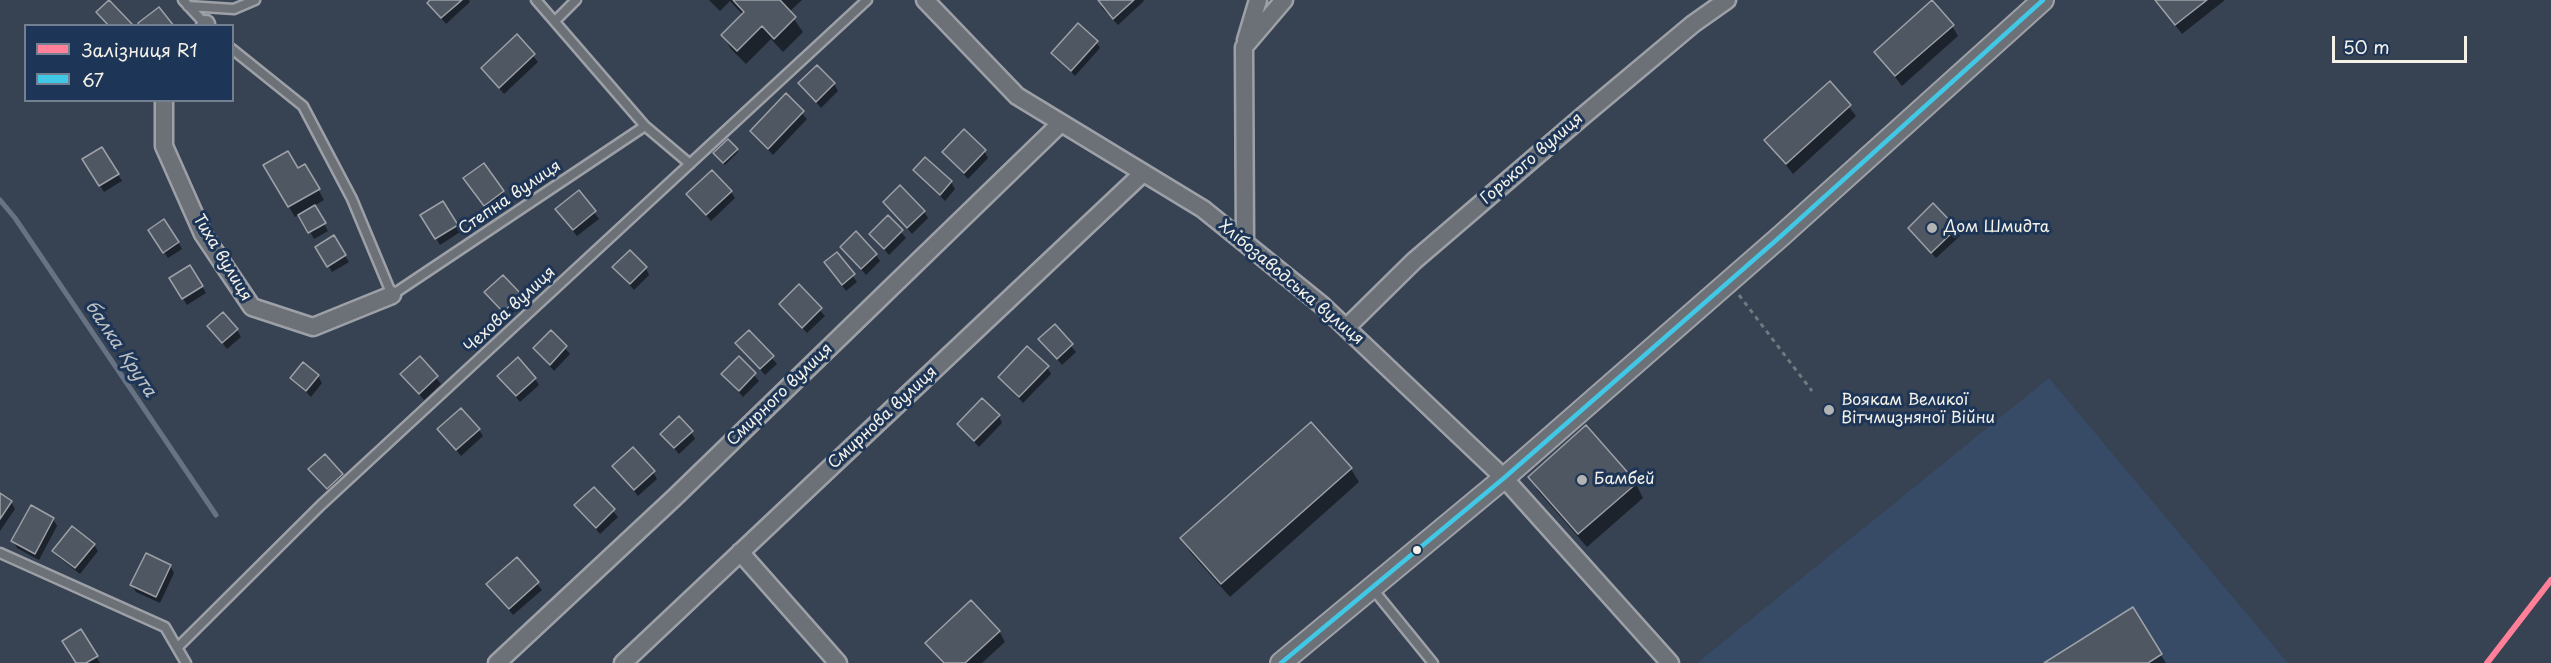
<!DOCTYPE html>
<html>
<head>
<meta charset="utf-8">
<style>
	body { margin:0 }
	#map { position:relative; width:2551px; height:663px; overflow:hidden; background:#374253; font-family:"Playpen Sans",sans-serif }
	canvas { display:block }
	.legend { position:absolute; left:24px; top:24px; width:210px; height:78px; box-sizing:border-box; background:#1d3557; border:2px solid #738091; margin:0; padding:8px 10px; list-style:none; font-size:18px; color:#f4f1e8 }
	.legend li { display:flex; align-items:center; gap:12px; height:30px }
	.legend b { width:30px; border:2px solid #738091 }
	.scale { position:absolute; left:2332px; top:36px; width:135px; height:27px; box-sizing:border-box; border:3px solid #f4f1e8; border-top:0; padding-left:8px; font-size:18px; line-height:21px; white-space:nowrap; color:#f4f1e8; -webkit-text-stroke:4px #1d3557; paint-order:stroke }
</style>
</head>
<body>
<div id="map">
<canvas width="2551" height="663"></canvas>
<ul class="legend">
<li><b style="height:8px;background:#ff8098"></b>Залізниця R1</li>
<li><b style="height:8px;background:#40c8e6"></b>67</li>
</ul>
<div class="scale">50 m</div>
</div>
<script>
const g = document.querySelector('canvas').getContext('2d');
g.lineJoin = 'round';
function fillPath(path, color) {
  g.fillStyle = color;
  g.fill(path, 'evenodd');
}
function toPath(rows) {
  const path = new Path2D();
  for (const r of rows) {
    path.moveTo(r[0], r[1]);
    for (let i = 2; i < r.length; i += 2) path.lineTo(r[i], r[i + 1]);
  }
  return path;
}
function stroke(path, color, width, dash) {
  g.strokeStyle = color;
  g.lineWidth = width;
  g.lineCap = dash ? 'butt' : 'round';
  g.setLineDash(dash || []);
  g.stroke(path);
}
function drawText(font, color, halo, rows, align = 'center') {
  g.font = font + ' "Playpen Sans",sans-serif';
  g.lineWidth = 6;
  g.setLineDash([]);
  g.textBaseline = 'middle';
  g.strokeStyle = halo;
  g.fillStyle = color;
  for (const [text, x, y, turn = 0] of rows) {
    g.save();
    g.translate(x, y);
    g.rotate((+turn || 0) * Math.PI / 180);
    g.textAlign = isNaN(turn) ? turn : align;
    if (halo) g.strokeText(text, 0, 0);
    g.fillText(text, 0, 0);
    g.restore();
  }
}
fillPath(toPath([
	[2049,378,2288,663,1697,663]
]), '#374b66');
fillPath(toPath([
	[432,0,469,0,470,2,446,24,429,3],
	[709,0,802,0,789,12,803,32,783,52,771,39,746,64,731,49,723,35,743,15,730,1,720,11],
	[1100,0,1143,0,1144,1,1118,25,1102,8],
	[2156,0,2225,0,2182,34],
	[1952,26,1958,36,1902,86,1876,52],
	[517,37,538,62,504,94,483,68],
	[1096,42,1100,48,1075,76,1053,53],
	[800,83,834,84,838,91,821,108],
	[1830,83,1856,116,1793,174,1766,140],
	[786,96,807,119,773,155,751,131],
	[102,149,122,181,104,192,84,160],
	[737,150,738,152,725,165,714,154],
	[984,151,988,158,968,179,944,152],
	[484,165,507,199,489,212,469,185],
	[265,166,297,170,305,166,324,200,314,206,328,231,314,239,300,214,295,217],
	[915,170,951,182,955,189,945,201],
	[579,192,599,219,577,236,561,216],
	[731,192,735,198,711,221,688,194],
	[442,203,460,232,440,245,422,215],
	[885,203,924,212,928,218,912,234],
	[888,217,906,238,889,255,871,234],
	[1909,228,1956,229,1960,236,1936,258],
	[154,237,178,242,182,249,168,258],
	[333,237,349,262,332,272,317,247],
	[842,247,876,255,880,261,866,275],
	[836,254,857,282,846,291,826,263],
	[190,267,206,293,187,305,171,278],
	[614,267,646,268,649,275,634,290],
	[799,287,825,316,807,333,781,304],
	[486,292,520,296,524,302,508,318],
	[209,326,237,330,241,337,227,349],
	[1054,326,1076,352,1062,365,1040,339],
	[551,332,570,354,554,371,535,349],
	[749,332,777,364,765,375,737,343],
	[420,358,441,384,424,400,402,374],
	[739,358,759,381,743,397,723,374],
	[1047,367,1051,374,1023,403,999,377],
	[318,376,322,383,311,397,292,378],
	[499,377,535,379,539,385,520,402],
	[999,416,1002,423,979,447,958,424],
	[439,429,479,430,483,436,461,456],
	[691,432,695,439,679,454,662,434],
	[614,466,653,472,657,479,638,496],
	[310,469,342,475,346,482,331,495],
	[1351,469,1359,482,1230,597,1190,552,1182,539],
	[1530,477,1636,484,1643,498,1587,547,1538,491],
	[594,489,618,517,600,534,576,506],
	[0,495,11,502,15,509,0,531],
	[53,519,57,526,39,560,17,548,13,541],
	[94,545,98,551,80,574,58,557,54,551],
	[517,559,542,590,513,615,488,584],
	[170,566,174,573,160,603,136,592,132,585],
	[2133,610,2166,663,2047,663],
	[80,631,100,663,77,663],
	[999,631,1005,642,982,663,942,663,927,643]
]), '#0007');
stroke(toPath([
	[0,200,15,218,216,515]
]), '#657385', 5);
const building = toPath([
	[109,0,132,24,130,26,109,26,96,12,109,0],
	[430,0,462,0,441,18,427,3,430,0],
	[733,0,780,0,796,17,774,39,762,26,737,51,721,35,744,12,733,0],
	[1098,0,1134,0,1113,19,1098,0],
	[1932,0,1954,25,1895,76,1874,52,1932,0],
	[2155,0,2207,0,2175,25,2155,0],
	[159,7,174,26,139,26,138,23,159,7],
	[1078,23,1098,41,1071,71,1051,53,1078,23],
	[517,34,535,54,499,88,481,68,517,34],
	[817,65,835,83,816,102,798,83,817,65],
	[1830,81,1851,105,1786,164,1764,140,1830,81],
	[786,93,804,111,768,149,750,131,786,93],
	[964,129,986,150,964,173,942,152,964,129],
	[728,139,738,149,723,163,713,153,728,139],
	[102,147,119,174,99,186,82,159,102,147],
	[288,151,298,168,305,164,320,189,288,207,263,165,288,151],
	[925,157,952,181,940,195,913,170,925,157],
	[484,163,504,191,484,206,463,178,484,163],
	[712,170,732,191,706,215,686,194,712,170],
	[900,185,925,211,907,228,883,202,900,185],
	[579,190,596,211,573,230,555,209,579,190],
	[443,201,458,225,435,239,420,215,443,201],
	[1933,203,1957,228,1931,253,1908,228,1933,203],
	[315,205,326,223,308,233,298,215,315,205],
	[888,215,903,230,884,249,869,234,888,215],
	[164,219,179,242,163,253,148,230,164,219],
	[856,231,877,254,861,269,840,247,856,231],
	[334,235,346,255,327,267,315,247,334,235],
	[630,250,647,267,630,284,612,267,630,250],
	[837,252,855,274,842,285,824,262,837,252],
	[190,265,203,286,182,299,169,278,190,265],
	[503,275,522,295,503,312,484,292,503,275],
	[799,284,822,308,802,328,779,304,799,284],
	[223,312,238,329,222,343,207,326,223,312],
	[1055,324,1073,344,1057,359,1038,339,1055,324],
	[551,330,567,346,550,365,533,348,551,330],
	[749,330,774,356,760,369,735,343,749,330],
	[1027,346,1049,366,1019,397,998,377,1027,346],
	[420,356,438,376,419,394,400,374,420,356],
	[739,356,756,373,739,391,721,374,739,356],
	[518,357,536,378,516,396,497,376,518,357],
	[303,362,319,375,306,391,290,378,303,362],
	[982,398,1000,415,974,441,957,424,982,398],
	[461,408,480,429,456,450,437,429,461,408],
	[679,416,693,431,674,448,660,434,679,416],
	[1311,422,1352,468,1221,584,1180,538,1311,422],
	[1586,425,1637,483,1578,534,1528,477,1586,425],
	[633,447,655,471,634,490,612,466,633,447],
	[325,454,343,474,327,489,308,469,325,454],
	[594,487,615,509,596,528,574,505,594,487],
	[0,493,12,501,0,519,0,493],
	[31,505,54,518,35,554,11,541,31,505],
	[72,526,95,544,75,568,52,551,72,526],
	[146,553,171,565,156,597,130,585,146,553],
	[517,557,539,582,509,609,486,584,517,557],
	[971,600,1000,631,965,663,944,663,925,643,971,600],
	[2133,607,2162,654,2148,663,2044,663,2133,607],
	[81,629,98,656,86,663,76,663,62,641,81,629]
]);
fillPath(building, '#4f5763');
stroke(building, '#9da1a7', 1.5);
const service = toPath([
	[183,0,207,26],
	[536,0,645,126,690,164],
	[188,6,234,9,255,0],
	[555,21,576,0],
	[232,49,303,106,352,199,392,295,645,126],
	[0,553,165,627,186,663],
	[1372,588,1433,663],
	[178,647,321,505,867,0]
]);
const minor = toPath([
	[925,0,1017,96,1203,209,1323,306,1504,478,1670,663],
	[205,26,206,24],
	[1246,40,1258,0],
	[164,100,164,146,203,234,252,307,313,327,392,295],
	[1245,243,1244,47,1284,0],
	[1346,328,1414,261,1583,116,1693,24,1727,0],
	[740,552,838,663],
	[497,663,674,498,1061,123],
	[623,663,1143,173]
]);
const tertiary = toPath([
	[1281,663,1504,478,1781,236,2043,0]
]);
stroke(service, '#9da1a7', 13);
stroke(minor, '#9da1a7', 21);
stroke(tertiary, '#9da1a7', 24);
stroke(toPath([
	[1739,295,1812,391]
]), '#72787f', 3, [4.5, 4.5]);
stroke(service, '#6c7177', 8);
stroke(minor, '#6c7177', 16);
stroke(tertiary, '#6c7177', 20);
stroke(toPath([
	[1281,663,1504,478,1781,236,2043,0]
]), '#40c8e6', 4.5);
stroke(toPath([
	[2487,663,2551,580]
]), '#ff8098', 6);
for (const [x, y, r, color] of [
	[1932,228,6,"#b2b4b4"],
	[1829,410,6,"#b2b4b4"],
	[1582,480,6,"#b2b4b4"],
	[1417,550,5,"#f4f1e8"]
]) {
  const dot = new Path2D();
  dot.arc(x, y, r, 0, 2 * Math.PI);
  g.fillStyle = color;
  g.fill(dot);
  stroke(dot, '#1d3557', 2);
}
drawText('16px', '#f4f1e8', '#1d3557', [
	["Горького вулиця",1532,159,-41],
	["Степна вулиця",510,198,-34],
	["Тиха вулиця",222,258,59],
	["Хлібозаводська вулиця",1291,283,40],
	["Чехова вулиця",510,310,-43],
	["Смирного вулиця",780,395,-44],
	["Смирнова вулиця",883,418,-43]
]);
drawText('16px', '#f4f1e8', '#1d3557', [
	["Дом Шмидта",1944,228],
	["Воякам Великої",1841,401],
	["Вітчмизняної Війни",1841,419],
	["Бамбей",1594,480]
], 'left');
drawText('italic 18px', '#bdc1c2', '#1d3557', [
	["балка Крута",120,349,56]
]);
</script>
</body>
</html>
